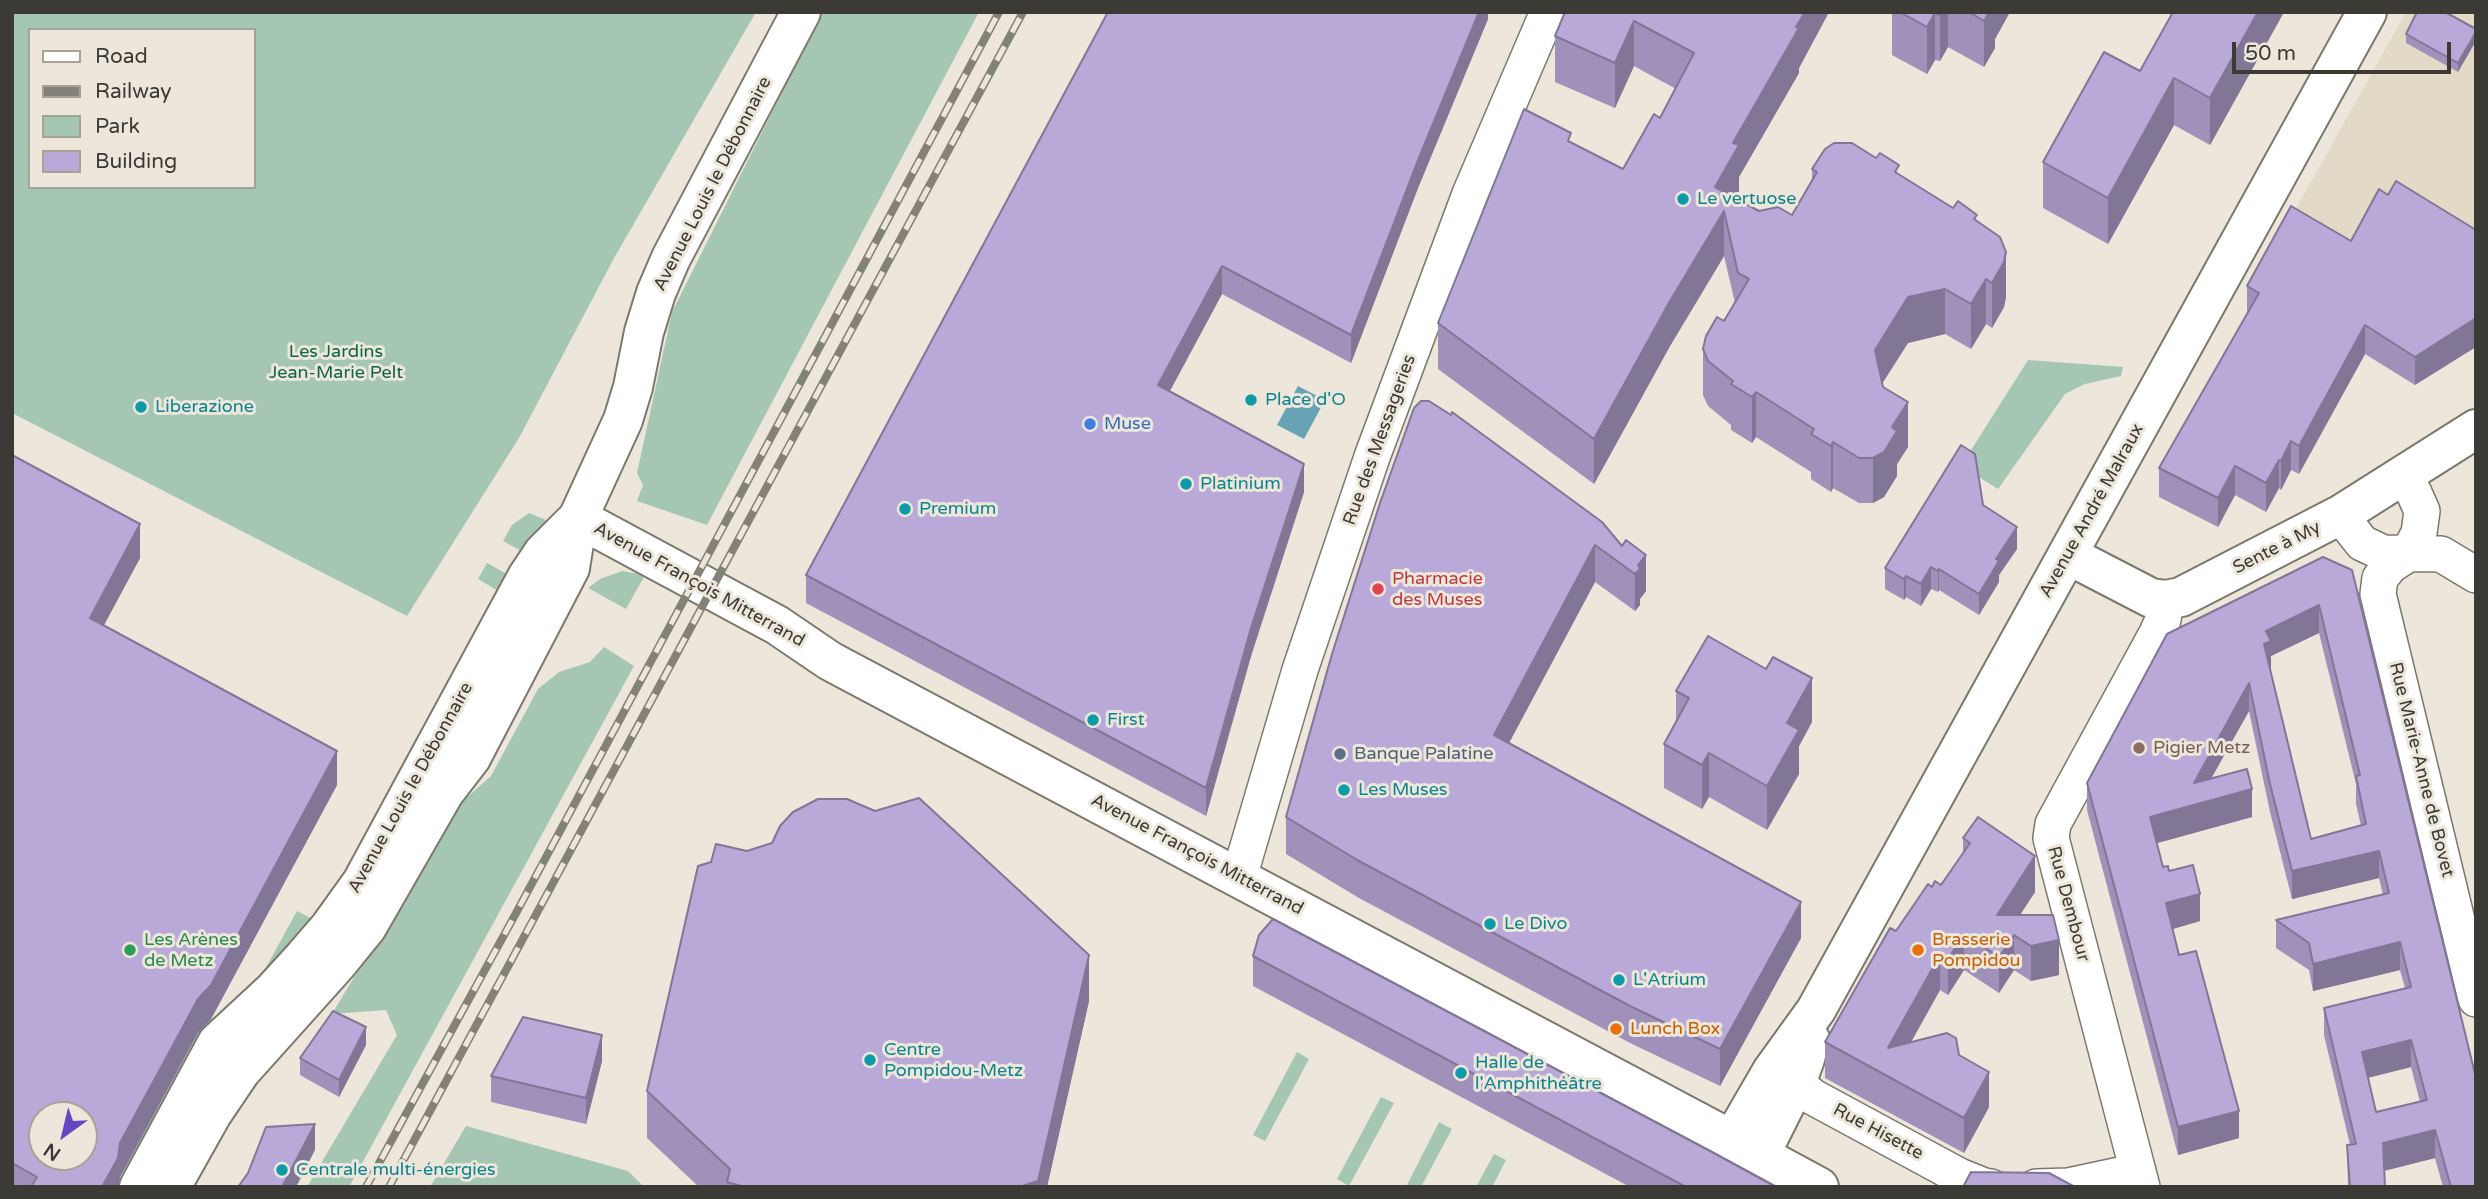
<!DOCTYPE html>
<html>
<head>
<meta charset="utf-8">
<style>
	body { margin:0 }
	#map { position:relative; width:2488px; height:1199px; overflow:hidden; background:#ece7da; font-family:"Varela Round",sans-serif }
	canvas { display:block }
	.frame { position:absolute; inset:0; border:14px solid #3c3a35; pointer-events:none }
	.legend { position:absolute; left:28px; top:28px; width:228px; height:161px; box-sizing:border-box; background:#ece7da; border:2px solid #a6a298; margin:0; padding:9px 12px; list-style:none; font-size:21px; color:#3c3a35 }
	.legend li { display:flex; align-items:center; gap:14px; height:35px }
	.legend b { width:35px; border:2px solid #a6a298 }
	.north { position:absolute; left:28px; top:1101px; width:70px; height:70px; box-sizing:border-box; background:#ece7da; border:2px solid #a6a298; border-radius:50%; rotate:214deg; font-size:19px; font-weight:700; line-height:28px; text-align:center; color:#3c3a35 }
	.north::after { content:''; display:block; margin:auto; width:24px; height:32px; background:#6348c1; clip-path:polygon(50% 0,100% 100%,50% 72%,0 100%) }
	.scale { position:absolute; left:2232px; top:42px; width:219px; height:32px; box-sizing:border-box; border:4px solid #3c3a35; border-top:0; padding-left:9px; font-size:21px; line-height:24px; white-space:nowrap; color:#3c3a35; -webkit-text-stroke:5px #ece7da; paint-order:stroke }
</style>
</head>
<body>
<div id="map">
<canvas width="2488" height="1199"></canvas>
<div class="frame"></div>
<ul class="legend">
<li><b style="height:9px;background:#fff"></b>Road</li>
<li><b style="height:9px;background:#848179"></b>Railway</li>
<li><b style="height:19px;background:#a4c6b3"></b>Park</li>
<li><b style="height:19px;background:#b9a9d8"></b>Building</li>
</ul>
<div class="north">N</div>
<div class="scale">50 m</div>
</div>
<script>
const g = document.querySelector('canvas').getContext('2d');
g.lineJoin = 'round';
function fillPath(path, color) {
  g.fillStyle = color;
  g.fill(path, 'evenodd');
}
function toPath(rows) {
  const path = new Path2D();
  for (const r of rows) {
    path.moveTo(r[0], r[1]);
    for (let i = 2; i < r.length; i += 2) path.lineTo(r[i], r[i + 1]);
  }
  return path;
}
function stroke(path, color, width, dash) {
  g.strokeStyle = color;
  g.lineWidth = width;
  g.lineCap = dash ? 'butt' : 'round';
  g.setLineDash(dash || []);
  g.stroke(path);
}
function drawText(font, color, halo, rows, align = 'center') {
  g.font = font + ' "Varela Round",sans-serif';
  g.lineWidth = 6;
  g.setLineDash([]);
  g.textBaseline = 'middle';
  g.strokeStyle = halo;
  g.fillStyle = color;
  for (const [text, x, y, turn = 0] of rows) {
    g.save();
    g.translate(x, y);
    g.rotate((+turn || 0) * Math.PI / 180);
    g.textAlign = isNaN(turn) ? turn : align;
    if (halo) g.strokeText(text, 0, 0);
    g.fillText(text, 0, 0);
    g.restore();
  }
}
fillPath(toPath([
	[2406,12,2476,12,2476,341,2284,230]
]), '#e2dac6');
fillPath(toPath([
	[12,12,756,12,613,260,519,438,407,616,12,413],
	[30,30,254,30,254,187,30,187],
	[822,12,979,12,707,525,637,501,643,485,637,473,672,312],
	[2028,360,2123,367,2121,376,2085,384,2065,394,1998,489,1961,466],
	[529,513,546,520,527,554,503,541,512,525],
	[487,563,514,578,374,840,354,875,321,924,280,971,255,994,253,991,297,911,316,921,341,885,500,592,478,579],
	[622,571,645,575,626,609,588,588,600,579],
	[604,647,634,666,349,1187,307,1187,397,1035,386,1010,332,1014,456,807,491,776,538,689,559,672,590,662],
	[1297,1052,1309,1059,1265,1141,1253,1135],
	[1381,1097,1394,1103,1349,1186,1337,1179],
	[1439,1122,1452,1129,1421,1187,1406,1187],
	[466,1126,628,1171,644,1187,430,1187],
	[1494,1154,1506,1160,1492,1187,1476,1187]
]), '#a4c6b3');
fillPath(toPath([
	[1298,386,1325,400,1304,439,1277,425]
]), '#67a3b5');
const minor = toPath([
	[2402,477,2414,493,2422,511,2419,533,2408,554,2391,565,2380,578,2378,594,2476,999],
	[2340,515,2362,543,2383,553,2441,554,2476,575],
	[1239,877,1300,670,1372,457,1470,194,1548,12],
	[1785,1060,1796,1083,1813,1097,1959,1176,1984,1186,1991,1187],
	[2036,1187,2068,1186,2138,1171],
	[2142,1187,2051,838,2053,824,2157,633,2163,620,2166,600]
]);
const tertiary = toPath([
	[578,518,777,625,830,661,1732,1140],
	[2068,555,2151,598,2166,600,2181,597,2340,515,2476,429],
	[139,1187,217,1043,273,991,304,957,329,928,362,882,527,577,543,553,578,518],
	[171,1187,212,1114,241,1071,337,964,367,927,444,793,471,758,570,568,578,518,623,420,633,387,644,332,656,293,671,258,801,12]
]);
const secondary = toPath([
	[1760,1155,1796,1083,1805,1059,1810,1039],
	[1819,1187,1732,1140,1772,1071,1816,1010,2367,12]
]);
stroke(minor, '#7d786c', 38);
stroke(tertiary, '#7d786c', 42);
stroke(secondary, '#7d786c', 42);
stroke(minor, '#fff', 35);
stroke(tertiary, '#fff', 38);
stroke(secondary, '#fff', 38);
const rail = toPath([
	[366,1187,515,915,999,12],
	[389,1187,1023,12]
]);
stroke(rail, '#848179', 8);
stroke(rail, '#ece7da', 5, [16]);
fillPath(toPath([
	[1488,12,1488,19,1418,188,1351,363,1222,294,1170,391,1304,492,1251,656,1206,816,806,603,806,575],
	[1565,12,1829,12,1799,68,1799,73,1739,177,1739,191,1735,198,1759,211,1792,215,1812,181,1812,169,1899,174,1953,208,1977,221,2006,297,2004,307,1992,328,1986,324,1971,349,1945,334,1908,343,1882,383,1908,447,1897,464,1897,476,1884,497,1873,503,1859,503,1833,488,1831,492,1811,479,1811,472,1756,437,1752,443,1731,430,1731,425,1708,406,1703,395,1703,349,1735,303,1724,256,1670,346,1594,484,1438,369,1438,323,1571,143,1623,169,1660,118,1676,89,1634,66,1615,108,1555,82,1555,36],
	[1892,12,2010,12,1995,39,1995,48,1984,67,1948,47,1940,61,1935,60,1927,74,1892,55],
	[2284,12,2210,145,2174,125,2108,244,2043,208,2043,162,2140,71],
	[2476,29,2458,72,2406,43,2406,34],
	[2388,195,2476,230,2415,385,2365,354,2299,474,2291,470,2281,490,2279,488,2266,512,2235,495,2218,527,2159,497,2159,468,2247,313,2247,286,2351,241],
	[12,455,140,558,104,625,337,785,211,1019,198,1033,120,1177,119,1187,12,1187],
	[1983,505,2017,549,1999,575,1999,582,1979,615,1939,590,1938,592,1931,589,1921,606,1906,597,1904,600,1885,589,1885,568],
	[1602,522,1646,591,1640,599,1640,605,1635,611,1595,582,1509,743,1801,938,1720,1086,1630,1043,1359,898,1286,854,1286,817],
	[2323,557,2476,1187,2443,1187,2435,1158,2384,1171,2385,1187,2348,1187,2347,1145,2350,1145,2324,1035,2324,1008,2405,988,2400,970,2313,991,2309,970,2276,948,2276,920,2383,895,2379,878,2292,899,2270,812,2249,711,2211,778,2252,817,2157,843,2163,867,2169,871,2200,921,2172,929,2179,955,2239,1138,2178,1155,2087,810,2087,783],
	[2319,633,2356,784,2356,804,2361,826,2311,839,2270,669,2271,668,2271,656],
	[2411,1067,2420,1102,2376,1112,2368,1078],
	[1676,691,1812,722,1799,746,1799,774,1767,830,1709,797,1702,809,1664,788,1664,744,1676,720],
	[2476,709,2476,761,2474,753,2474,712],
	[1963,838,2035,892,2020,915,2059,975,2031,981,2014,970,1999,993,1964,970,1948,995,1940,990,1911,1042,1959,1055,1989,1107,1964,1153,1825,1078,1825,1042,1896,931,1941,885,1963,853],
	[772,843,1089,1001,1047,1187,699,1187,647,1138,647,1091,747,851],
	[1253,956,1776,1187,1630,1187,1253,986],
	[366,1045,339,1097,300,1075,300,1058],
	[602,1061,586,1124,491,1102,491,1076]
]), '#9f91ba');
fillPath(toPath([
	[1479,12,1488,12,1488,19,1418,188,1351,363,1351,335,1418,160],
	[1805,12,1829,12,1799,68,1799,73,1739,177,1739,191,1725,216,1724,211,1724,256,1670,346,1594,484,1594,439,1715,187,1733,143],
	[1941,12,1948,12,1948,47,1940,61,1940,15],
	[1989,12,2010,12,1995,39,1995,48,1984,67,1984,21],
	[2258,12,2284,12,2210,145,2210,98],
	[1935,13,1935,60,1927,74,1927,27],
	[1634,21,1634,66,1615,108,1615,63],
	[2476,32,2476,41,2458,72,2458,63],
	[2174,78,2174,125,2108,244,2108,198],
	[2006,252,2006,297,2004,307,1992,328,1992,283],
	[1222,266,1222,294,1158,413,1158,385],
	[1986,279,1986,324,1971,349,1971,304],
	[1945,289,1945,334,1908,343,1875,395,1875,350,1908,297],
	[2476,318,2476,347,2415,385,2415,357],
	[2365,325,2365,354,2299,474,2299,446],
	[1756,392,1756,437,1752,443,1752,397],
	[1908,402,1908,447,1897,464,1897,476,1884,497,1873,503,1873,458],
	[2291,441,2291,470,2281,490,2281,461],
	[1833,442,1833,488,1831,492,1831,446],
	[2279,460,2279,488,2266,512,2266,483],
	[1304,464,1304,492,1251,656,1206,816,1206,788,1251,628],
	[2235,466,2235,495,2218,527,2218,498],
	[140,524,140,558,90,651,90,618],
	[2017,527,2017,549,1999,575,1999,582,1979,615,1979,594,1996,559],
	[1595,545,1595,582,1494,771,1494,735],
	[1646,555,1646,591,1640,599,1640,605,1635,611,1635,574,1638,565],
	[1931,567,1931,589,1921,606,1921,584],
	[1939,569,1939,590,1938,592,1938,571],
	[1906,576,1906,597,1904,600,1904,579],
	[2319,605,2319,633,2271,656,2271,668,2264,672,2264,644,2266,631],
	[1812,678,1812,722,1799,746,1799,774,1767,830,1767,786,1787,723],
	[2249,683,2249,711,2197,804,2252,789,2252,817,2150,845,2150,817,2194,783],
	[337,751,337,785,211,1019,198,1033,120,1177,119,1187,102,1187,120,1143,198,999],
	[1709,753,1709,797,1702,809,1702,765],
	[2379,851,2379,878,2292,899,2292,871],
	[2035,856,2035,892,1997,950,1997,915],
	[2200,894,2200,921,2166,931,2166,903],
	[1801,902,1801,938,1720,1086,1720,1049],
	[1964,934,1964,970,1948,995,1948,959],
	[2014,935,2014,970,1999,993,1999,957],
	[2059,940,2059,975,2031,981,2031,946],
	[2400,942,2400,970,2313,991,2313,964],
	[1089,955,1089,1001,1047,1187,1019,1187],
	[1940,955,1940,990,1891,1078,1888,1048],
	[366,1027,366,1045,339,1097,339,1080],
	[602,1035,602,1061,586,1124,586,1098],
	[2411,1040,2411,1067,2362,1079,2362,1052],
	[1989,1072,1989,1107,1964,1153,1964,1118],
	[2239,1111,2239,1138,2178,1155,2178,1127],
	[315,1124,315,1150,296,1187,282,1187],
	[2435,1130,2435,1158,2383,1171,2383,1143]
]), '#827697');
const building = toPath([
	[1108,12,1479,12,1418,160,1351,335,1222,266,1158,385,1304,464,1251,628,1206,788,806,575,1108,12],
	[1565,12,1805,12,1796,27,1799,28,1733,143,1739,145,1715,187,1759,211,1778,207,1792,215,1817,172,1812,169,1825,149,1834,143,1852,143,1876,158,1880,153,1899,165,1895,172,1953,208,1958,201,1977,215,1974,219,2000,237,2006,252,2004,262,1992,283,1986,279,1971,304,1945,289,1908,297,1875,350,1883,387,1908,402,1892,427,1897,431,1884,452,1873,458,1859,458,1833,442,1831,446,1811,434,1814,429,1756,392,1752,397,1731,384,1733,381,1708,361,1703,349,1706,336,1717,317,1724,321,1749,279,1738,273,1724,211,1670,301,1594,439,1438,323,1524,109,1571,133,1568,141,1623,169,1654,114,1660,118,1694,53,1634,21,1615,63,1555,36,1565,12],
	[1900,12,1941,12,1940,15,1935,13,1927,27,1900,12],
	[1969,12,1989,12,1984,21,1969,12],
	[2173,12,2258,12,2210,98,2174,78,2108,198,2043,162,2104,52,2140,71,2173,12],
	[2417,12,2445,12,2476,29,2476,32,2458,63,2406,34,2417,12],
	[2396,181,2476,230,2476,318,2415,357,2365,325,2299,446,2291,441,2281,461,2279,460,2266,483,2235,466,2218,498,2159,468,2259,293,2247,286,2291,206,2351,241,2379,189,2388,195,2396,181],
	[1421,401,1429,401,1451,415,1452,412,1602,522,1622,546,1626,540,1646,555,1638,565,1640,569,1635,574,1595,545,1494,735,1801,902,1720,1049,1630,1006,1359,861,1286,817,1332,654,1380,503,1414,408,1421,401],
	[1961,445,1975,454,1983,505,2017,527,1996,559,1999,561,1979,594,1939,569,1938,571,1931,567,1921,584,1906,576,1904,579,1885,568,1961,445],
	[12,455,140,524,90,618,337,751,211,985,198,999,120,1143,118,1158,102,1187,31,1187,37,1177,12,1163,12,455],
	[42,1115,84,1115,84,1157,42,1157,42,1115],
	[2323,557,2352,570,2476,1078,2476,1187,2451,1187,2435,1130,2383,1143,2385,1187,2350,1187,2347,1145,2356,1144,2324,1008,2411,987,2400,942,2313,964,2309,943,2276,920,2389,893,2379,851,2292,871,2270,784,2249,683,2194,783,2247,769,2252,789,2150,817,2163,867,2168,866,2169,871,2193,865,2200,894,2166,903,2179,955,2196,951,2239,1111,2178,1127,2087,783,2167,634,2323,557],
	[2319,605,2360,775,2356,776,2366,824,2311,839,2264,644,2271,641,2266,631,2319,605],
	[2411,1040,2427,1100,2376,1112,2362,1052,2411,1040],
	[1708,636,1766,669,1773,657,1812,678,1787,723,1799,730,1767,786,1709,753,1702,765,1664,744,1689,698,1676,691,1708,636],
	[919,798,1089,955,1038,1181,1019,1187,745,1187,727,1182,730,1169,647,1091,698,866,711,862,716,844,747,851,772,843,780,826,793,812,818,799,847,799,875,811,919,798],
	[1978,817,2035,856,1997,915,2053,915,2059,940,2031,946,2014,935,1999,957,1964,934,1948,959,1940,955,1888,1048,1947,1033,1956,1038,1959,1055,1989,1072,1964,1118,1825,1042,1890,928,1896,931,1928,884,1932,887,1935,881,1941,885,1970,843,1963,838,1978,817],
	[1273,919,1710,1151,1776,1187,1686,1187,1253,956,1259,935,1273,919],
	[333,1011,366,1027,339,1080,300,1058,333,1011],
	[523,1017,602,1035,586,1098,491,1076,523,1017],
	[315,1124,282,1187,238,1187,248,1173,266,1127,315,1124],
	[1971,1172,2049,1173,2075,1187,1963,1187,1971,1172]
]);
fillPath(building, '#b9a9d8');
stroke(building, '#827697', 2);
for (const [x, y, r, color] of [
	[1683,199,7,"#0f9aa8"],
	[1251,400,7,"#0f9aa8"],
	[141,407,7,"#0f9aa8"],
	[1090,424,7,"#3f7fe0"],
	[1186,484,7,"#0f9aa8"],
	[905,509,7,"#0f9aa8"],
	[1378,589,7,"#e0444e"],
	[1093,720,7,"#0f9aa8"],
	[2139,748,7,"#8d6e63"],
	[1340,754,7,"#5c6f8a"],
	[1344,790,7,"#0f9aa8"],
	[1490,924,7,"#0f9aa8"],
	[130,950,7,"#2e9e5b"],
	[1918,950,7,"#e8710a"],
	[1619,980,7,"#0f9aa8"],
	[1616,1029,7,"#e8710a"],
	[870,1060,7,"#0f9aa8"],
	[1461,1073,7,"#0f9aa8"],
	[282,1170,7,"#0f9aa8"]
]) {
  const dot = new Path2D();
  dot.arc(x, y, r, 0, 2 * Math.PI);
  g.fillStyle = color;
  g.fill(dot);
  stroke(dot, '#ece7da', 2.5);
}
drawText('18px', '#3c3a35', '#ece7da', [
	["Avenue Louis le Débonnaire",713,184,-63],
	["Rue des Messageries",1380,440,-70],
	["Avenue André Malraux",2092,511,-61],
	["Sente à My",2277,548,-27],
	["Avenue François Mitterrand",699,585,29],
	["Rue Marie-Anne de Bovet",2421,770,76],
	["Avenue Louis le Débonnaire",411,788,-61],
	["Avenue François Mitterrand",1197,855,28],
	["Rue Dembour",2068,904,75],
	["Rue Hisette",1878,1132,28]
]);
drawText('18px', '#0d838f', '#ece7da', [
	["Le vertuose",1697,199],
	["Place d'O",1265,400],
	["Liberazione",155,407],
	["Platinium",1200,484],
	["Premium",919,509],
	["First",1107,720],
	["Les Muses",1358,790],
	["Le Divo",1504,924],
	["L'Atrium",1633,980],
	["Centre",884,1050],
	["Pompidou-Metz",884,1071],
	["Halle de",1475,1063],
	["l'Amphithéâtre",1475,1084],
	["Centrale multi-énergies",296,1170]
], 'left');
drawText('18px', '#0c6643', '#ece7da', [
	["Les Jardins",336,352],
	["Jean-Marie Pelt",336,373]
]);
drawText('18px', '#366cbe', '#ece7da', [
	["Muse",1104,424]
], 'left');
drawText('18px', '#be3a42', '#ece7da', [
	["Pharmacie",1392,579],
	["des Muses",1392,600]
], 'left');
drawText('18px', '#785e54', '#ece7da', [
	["Pigier Metz",2153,748]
], 'left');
drawText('18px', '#4e5e75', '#ece7da', [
	["Banque Palatine",1354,754]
], 'left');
drawText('18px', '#27864d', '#ece7da', [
	["Les Arènes",144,940],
	["de Metz",144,961]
], 'left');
drawText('18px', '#c56008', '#ece7da', [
	["Brasserie",1932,940],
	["Pompidou",1932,961],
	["Lunch Box",1630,1029]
], 'left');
</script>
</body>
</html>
